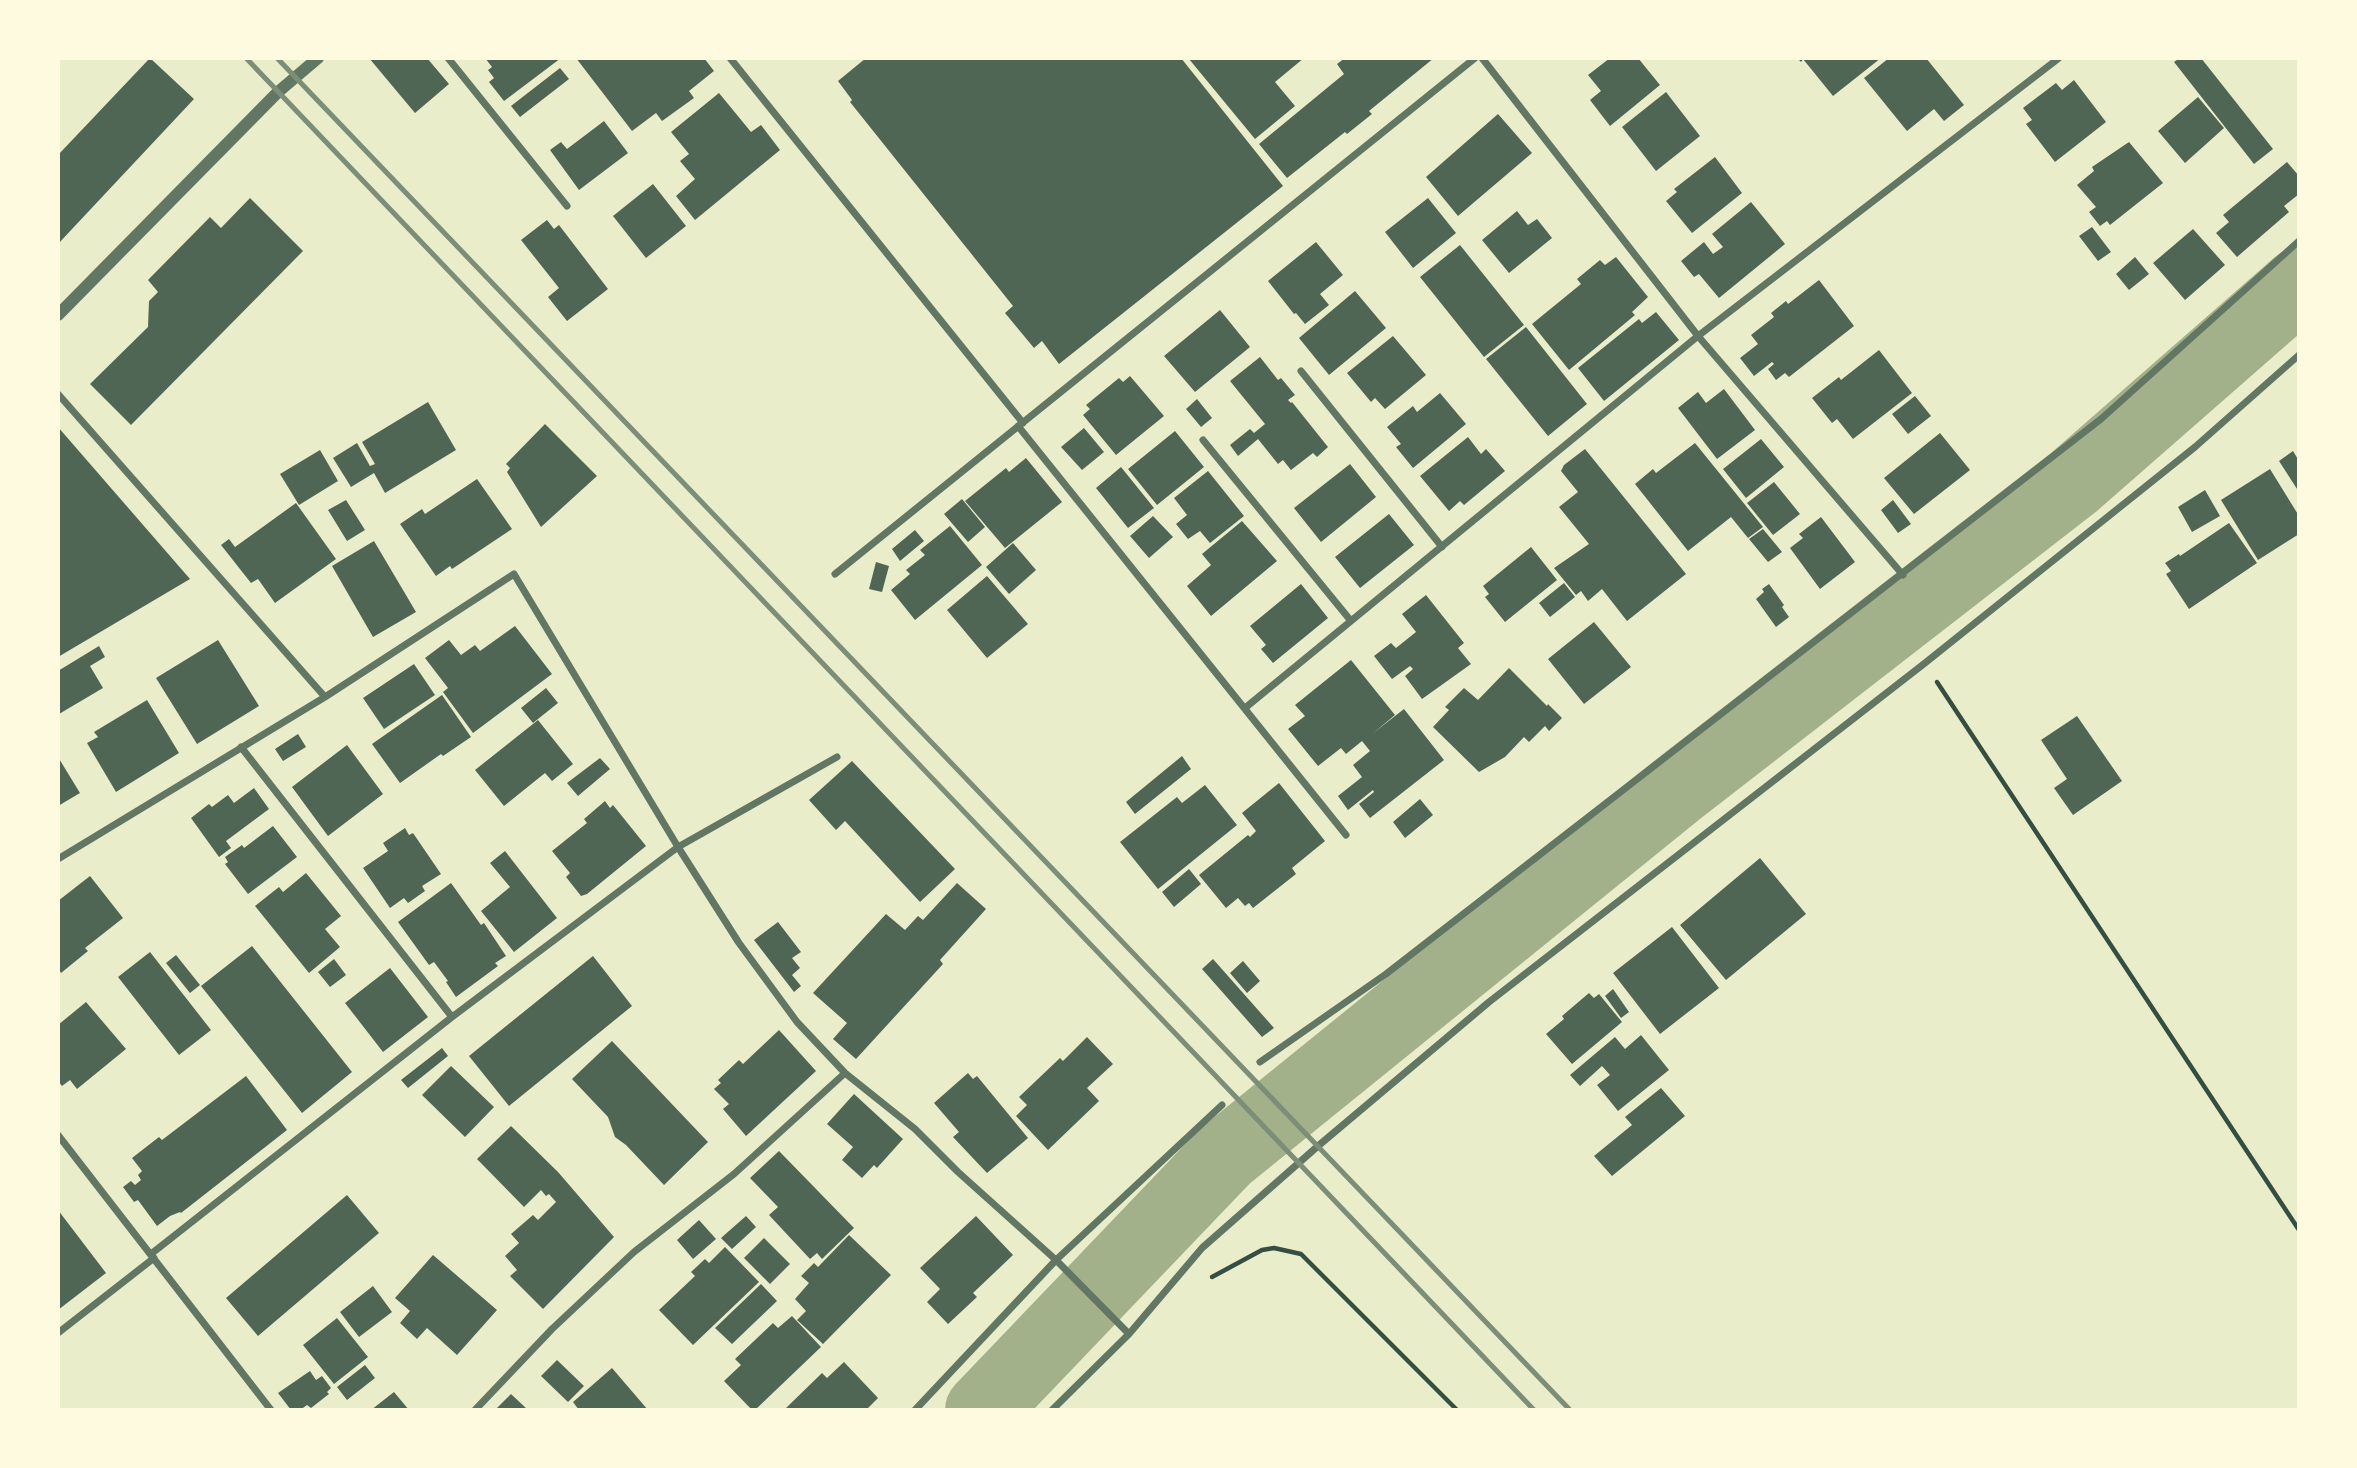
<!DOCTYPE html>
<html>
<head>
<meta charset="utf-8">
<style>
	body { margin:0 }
	#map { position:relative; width:2357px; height:1468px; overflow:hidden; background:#e9edc9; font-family:"Open Sans",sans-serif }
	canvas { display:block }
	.frame { position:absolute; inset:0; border:60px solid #fefae0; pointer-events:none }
</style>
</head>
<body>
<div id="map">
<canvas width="2357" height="1468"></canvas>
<div class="frame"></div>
</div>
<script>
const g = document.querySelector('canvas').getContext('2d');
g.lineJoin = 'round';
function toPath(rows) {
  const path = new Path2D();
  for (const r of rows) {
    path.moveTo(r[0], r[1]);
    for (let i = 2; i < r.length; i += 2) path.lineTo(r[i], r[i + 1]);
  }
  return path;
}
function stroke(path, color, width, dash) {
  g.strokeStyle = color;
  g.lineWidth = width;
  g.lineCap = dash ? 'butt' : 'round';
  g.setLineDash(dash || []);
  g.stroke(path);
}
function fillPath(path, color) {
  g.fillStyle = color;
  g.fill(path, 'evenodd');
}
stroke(toPath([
	[982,1410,1225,1156,1677,790,2074,482,2299,285]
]), '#a3b18a', 74);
fillPath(toPath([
	[150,58,194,99,58,244,58,155],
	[369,58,427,58,449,84,415,113],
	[485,58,561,58,504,101,489,82,494,78,488,70,492,67],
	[576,58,704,58,714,71,689,91,694,98,662,121,656,113,632,131],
	[866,58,1181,58,1283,186,1059,364,1042,341,1034,348,1005,313,1013,306,850,102,852,100,838,81],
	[1191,58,1304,58,1275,82,1295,106,1255,139,1189,59],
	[1345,58,1434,58,1369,111,1372,114,1347,134,1345,132,1287,178,1259,144,1344,74,1337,64],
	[1610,58,1638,58,1660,85,1610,126,1590,100,1601,91,1588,75],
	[1797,58,1881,58,1833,96,1803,59,1801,62],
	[1889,58,1926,58,1964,105,1944,121,1934,109,1907,131,1864,78],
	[2180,58,2201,58,2273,149,2254,164,2174,62],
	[560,68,569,79,520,117,511,106],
	[2074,80,2106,122,2055,162,2026,124,2032,120,2023,108,2056,83,2062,90],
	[1666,92,1700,136,1656,171,1622,127],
	[719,93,751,132,761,125,780,150,695,220,676,196,695,179,680,161,689,154,671,132],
	[2198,97,2224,128,2185,163,2158,131],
	[1498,114,1532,153,1458,216,1426,177],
	[604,121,628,153,579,190,550,150,561,142,567,149],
	[2129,142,2163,183,2110,225,2107,221,2100,226,2089,212,2096,207,2077,185,2094,171,2092,167],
	[1715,157,1742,193,1692,233,1666,201,1677,192,1674,189],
	[2287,162,2299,176,2299,194,2284,206,2289,212,2237,257,2216,233,2229,222,2223,215],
	[653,184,686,226,646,258,613,216],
	[250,198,303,251,131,425,90,384,148,327,149,301,158,292,148,280,210,217,221,228],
	[1428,198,1456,233,1413,268,1385,232],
	[1751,202,1785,244,1719,298,1699,274,1694,277,1681,261,1704,242,1713,254,1723,247,1712,234],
	[1517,211,1528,225,1537,219,1552,238,1509,273,1482,240],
	[547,220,554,229,559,225,608,289,567,321,548,297,559,288,521,240],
	[2092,227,2111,252,2098,261,2079,236],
	[2193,229,2225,265,2185,300,2153,263],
	[1316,242,1343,275,1320,294,1329,305,1305,324,1296,313,1294,314,1268,281],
	[1460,245,1524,325,1484,357,1420,277],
	[1616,257,1648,297,1632,312,1635,315,1569,370,1532,324,1581,284,1577,279,1600,260,1605,265],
	[2135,257,2149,274,2129,290,2116,274],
	[1819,280,1854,326,1789,377,1785,373,1776,380,1768,369,1774,364,1772,362,1754,376,1740,358,1758,344,1751,335,1774,317,1771,313,1786,301,1788,304],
	[1355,291,1386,328,1329,375,1299,338],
	[1220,310,1250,347,1195,392,1164,356],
	[1656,312,1679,340,1604,401,1578,368,1639,319,1642,323],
	[1526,327,1587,404,1548,436,1486,359],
	[1393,336,1426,375,1385,409,1375,398,1371,402,1347,373],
	[1879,350,1912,393,1853,439,1837,419,1832,423,1812,398,1839,377,1841,380],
	[1260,357,1278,380,1281,378,1295,395,1288,400,1291,403,1292,402,1328,447,1317,457,1313,453,1291,470,1283,460,1278,464,1258,439,1238,456,1230,445,1250,429,1254,433,1265,424,1230,381],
	[1130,376,1164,416,1116,455,1083,415,1090,409,1086,405,1119,378,1123,382],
	[1724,389,1755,430,1717,459,1678,408,1698,392,1706,403],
	[1440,393,1466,424,1413,468,1396,447,1401,444,1387,427,1413,406,1417,412],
	[1915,396,1931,416,1908,434,1892,414],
	[1197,399,1212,418,1201,427,1186,409],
	[428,402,456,450,385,493,374,473,351,487,333,458,357,443,370,466,375,464,362,442],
	[545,424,597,476,541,527,507,472,510,468,506,464],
	[58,427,190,579,58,657],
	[1084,428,1104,452,1082,470,1061,447],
	[1175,431,1204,467,1157,505,1128,469],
	[1940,433,1970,470,1914,514,1884,478],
	[1468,437,1481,454,1486,449,1505,471,1464,505,1460,501,1449,511,1420,476],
	[1761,439,1784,467,1746,498,1723,469],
	[1695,443,1763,527,1748,538,1731,517,1688,551,1635,484,1653,469,1656,473],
	[1585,449,1686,574,1627,621,1602,589,1588,601,1581,591,1576,595,1554,568,1589,544,1559,507,1578,492,1561,471,1564,465],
	[320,450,338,481,299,505,280,474],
	[2293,451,2299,461,2299,492,2279,461],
	[1026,458,1062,502,1005,548,965,501,1006,468,1009,472],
	[1350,464,1376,497,1321,542,1294,508],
	[1121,467,1154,508,1128,528,1096,488],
	[2270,469,2299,516,2299,534,2258,560,2221,500],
	[1208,471,1244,516,1210,543,1200,531,1188,539,1176,524,1187,515,1174,498],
	[477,479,512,529,452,569,450,566,436,576,400,524,422,509,425,514],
	[1774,482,1800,514,1773,535,1747,503],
	[2205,490,2220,516,2192,532,2178,507],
	[962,499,985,527,968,542,944,514],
	[346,500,365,530,347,541,328,510],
	[1893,500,1911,524,1898,533,1881,510],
	[296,503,336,559,275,603,258,579,251,583,221,545,229,539,235,547],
	[1389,514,1414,545,1360,588,1335,557],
	[1153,516,1173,537,1149,558,1130,536],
	[1821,517,1855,562,1820,589,1790,548,1803,538,1799,534],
	[1242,521,1277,561,1211,616,1187,586,1211,565,1202,554],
	[2229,523,2257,563,2189,609,2166,574,2171,571,2165,563,2179,554,2180,556],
	[950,526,982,565,915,620,891,590,910,574,906,570,925,555,920,550],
	[1763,529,1782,552,1768,562,1749,539],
	[915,530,924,541,900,561,892,549],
	[374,541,416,612,373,637,332,566],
	[1013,543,1036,570,1009,594,986,567],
	[1531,547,1557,580,1505,622,1485,597,1489,594,1483,586],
	[876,562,889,566,882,592,869,589],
	[987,576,1028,624,987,658,947,610],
	[1564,583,1575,597,1550,617,1539,603],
	[1301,584,1328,618,1273,663,1261,649,1266,645,1250,626],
	[1769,584,1784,605,1782,607,1789,617,1776,627,1756,599,1764,592,1762,589],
	[1426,595,1464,643,1458,648,1471,664,1422,699,1405,676,1413,669,1410,666,1392,679,1374,656,1391,643,1396,648,1416,632,1402,614],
	[1594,622,1631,667,1584,704,1548,659],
	[515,626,552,674,473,733,443,692,448,688,425,658,449,640,461,655,475,645,480,651],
	[218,640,259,706,197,744,156,678],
	[99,646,105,657,90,666,103,688,59,714,58,671],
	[1351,660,1395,715,1372,734,1404,709,1444,760,1370,818,1359,804,1374,792,1373,790,1348,810,1338,796,1362,777,1353,765,1370,751,1362,741,1346,754,1341,748,1318,766,1288,729,1305,716,1295,705],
	[414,664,435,695,384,729,363,698],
	[1509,668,1547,706,1548,704,1562,718,1549,731,1545,726,1529,742,1524,737,1505,757,1479,772,1433,727,1449,710,1445,707,1464,688,1478,700],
	[546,688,558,703,533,723,521,708],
	[442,695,471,737,443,756,441,754,400,783,372,744],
	[147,700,179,753,116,792,87,743,98,737,94,732],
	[2077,716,2122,781,2073,815,2054,788,2067,779,2041,740],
	[538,720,573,764,552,781,545,773,504,806,475,770],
	[298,734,306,747,283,761,275,749],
	[347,745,383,794,328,836,292,787],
	[1182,756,1191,769,1135,814,1126,802],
	[58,757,80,793,58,806],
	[600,758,610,769,578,796,567,783],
	[852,761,955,869,920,902,845,821,836,830,809,800],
	[1279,783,1325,841,1292,868,1296,874,1253,908,1249,903,1245,906,1238,898,1226,908,1199,875,1248,835,1250,837,1256,831,1242,813],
	[1205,785,1237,825,1158,889,1120,842,1177,797,1182,803],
	[254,788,269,809,226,841,231,848,219,857,191,818,209,804,212,807,228,795,234,803],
	[1420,799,1433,815,1405,838,1393,822],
	[605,801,610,808,613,805,646,846,587,894,581,896,566,877,570,873,552,851,587,823,584,819],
	[273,826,297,857,248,894,225,864,228,862,225,857,242,845,244,848],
	[405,828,409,835,413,833,441,874,422,886,425,891,408,903,404,898,390,908,363,868,388,851,383,843],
	[505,851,557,918,514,952,481,911,510,887,490,863],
	[1760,858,1806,914,1726,980,1680,925],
	[1189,869,1201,884,1174,907,1162,892],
	[306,873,341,916,325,929,340,947,309,973,255,906,279,887,283,892],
	[90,876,123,918,85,948,88,951,61,973,58,968,58,901],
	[451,883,481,925,484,923,506,956,495,963,498,966,456,997,446,982,448,981,434,962,429,965,398,922],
	[957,883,986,909,940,960,943,964,856,1059,833,1039,847,1023,813,993,886,914,905,930,918,916,923,920],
	[778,922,801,952,792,958,800,968,792,975,801,986,794,992,754,940],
	[1672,927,1719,988,1660,1034,1613,973],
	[252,946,352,1072,302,1113,201,986],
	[150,952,211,1030,179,1055,118,977],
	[176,955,200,985,190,993,166,963],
	[593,956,632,1006,509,1106,469,1056],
	[334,959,346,975,330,987,318,972],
	[1213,959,1274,1028,1262,1037,1202,969],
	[1243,961,1260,981,1247,993,1230,973],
	[390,968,428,1017,383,1052,345,1003],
	[1613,989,1629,1012,1621,1018,1605,996],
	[1589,993,1594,998,1599,994,1622,1022,1572,1064,1546,1034,1564,1019,1562,1016],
	[86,1002,126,1049,77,1089,70,1080,62,1086,58,1081,58,1025],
	[779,1030,816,1071,746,1136,723,1109,729,1104,714,1089,721,1083,718,1080,739,1060,743,1064],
	[1641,1035,1669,1070,1618,1111,1597,1085,1610,1075,1602,1066,1580,1086,1570,1075,1615,1037,1625,1049],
	[1087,1037,1113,1064,1087,1088,1099,1101,1048,1150,1016,1116,1027,1105,1019,1097,1060,1058,1063,1061],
	[612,1041,708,1142,664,1185,626,1145,615,1137,608,1117,572,1079],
	[442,1048,448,1056,408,1088,401,1080],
	[451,1066,494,1107,465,1137,422,1095],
	[968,1073,973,1079,977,1076,1028,1138,987,1173,953,1137,959,1132,934,1103],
	[246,1076,287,1130,181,1213,180,1212,170,1216,157,1226,138,1200,134,1202,123,1187,131,1181,135,1185,141,1180,138,1175,142,1171,132,1158,159,1137,162,1140],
	[1661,1088,1685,1116,1612,1176,1594,1156,1632,1125,1625,1117],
	[854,1094,903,1139,877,1168,874,1165,862,1178,842,1160,853,1147,827,1124],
	[511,1126,558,1172,614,1237,543,1309,510,1276,517,1270,505,1256,519,1243,511,1234,533,1215,538,1220,556,1202,549,1194,546,1196,541,1190,524,1207,477,1159],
	[779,1151,854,1228,822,1259,817,1253,810,1259,769,1215,778,1207,750,1178],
	[347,1195,379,1233,258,1336,226,1298],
	[58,1210,106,1273,58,1310],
	[746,1216,756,1227,732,1249,721,1238],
	[976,1216,1013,1255,973,1293,977,1297,948,1324,927,1302,940,1289,920,1268],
	[699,1220,716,1239,693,1259,677,1240],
	[849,1235,891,1275,823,1344,797,1320,806,1311,795,1299,809,1283,801,1276,814,1263,818,1267],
	[764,1238,790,1264,770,1284,744,1258],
	[725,1247,759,1282,693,1345,659,1310,695,1276,691,1272,705,1259,709,1263],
	[433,1255,497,1310,457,1355,427,1328,417,1339,400,1323,410,1311,395,1298],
	[761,1284,777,1301,732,1344,715,1328],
	[373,1286,392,1312,359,1337,340,1312],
	[792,1316,821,1347,755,1410,752,1410,724,1381,741,1365,735,1359,773,1323,778,1328],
	[337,1318,368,1357,334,1384,303,1345],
	[557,1360,584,1386,568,1402,541,1376],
	[844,1362,878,1398,866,1410,785,1409,822,1373,827,1378],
	[365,1365,375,1378,347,1400,337,1387],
	[612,1368,648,1410,579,1410,573,1402],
	[310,1371,316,1380,322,1376,331,1388,327,1392,329,1394,311,1408,307,1405,300,1410,291,1410,278,1393],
	[394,1392,409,1410,371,1410],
	[511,1394,528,1410,495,1410]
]), '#4f6655');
stroke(toPath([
	[1937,682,2299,1230],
	[1212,1277,1262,1250,1274,1248,1301,1254,1457,1410]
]), '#344e41', 4.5);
stroke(toPath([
	[448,58,567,206],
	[730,58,1023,423],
	[1482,58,1698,336,1903,575],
	[1301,371,1442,547],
	[58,394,325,697],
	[1018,426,1346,835],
	[1203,440,1351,621],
	[835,574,1475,58],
	[1245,708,1698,336,2059,58],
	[241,747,452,1017],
	[58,859,325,697,514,574,678,847,739,943,797,1022,845,1073,915,1129,958,1172,1056,1260,1129,1334],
	[1260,1062,1386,974,2101,419,2299,241],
	[58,1135,271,1410],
	[151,1254,452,1017,678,847,837,757],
	[58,1333,154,1258],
	[475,1410,552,1329,634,1252,734,1174,845,1073],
	[915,1410,1056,1260,1222,1105],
	[1052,1410,1129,1334,1202,1248,1318,1146,1489,1002,1925,663,2195,447,2299,355]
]), '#617663', 7);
stroke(toPath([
	[58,315,278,92,318,58]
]), '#617663', 12);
stroke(toPath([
	[246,58,1534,1410],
	[277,58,1570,1410]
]), '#7c8e77', 5);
</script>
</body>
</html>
